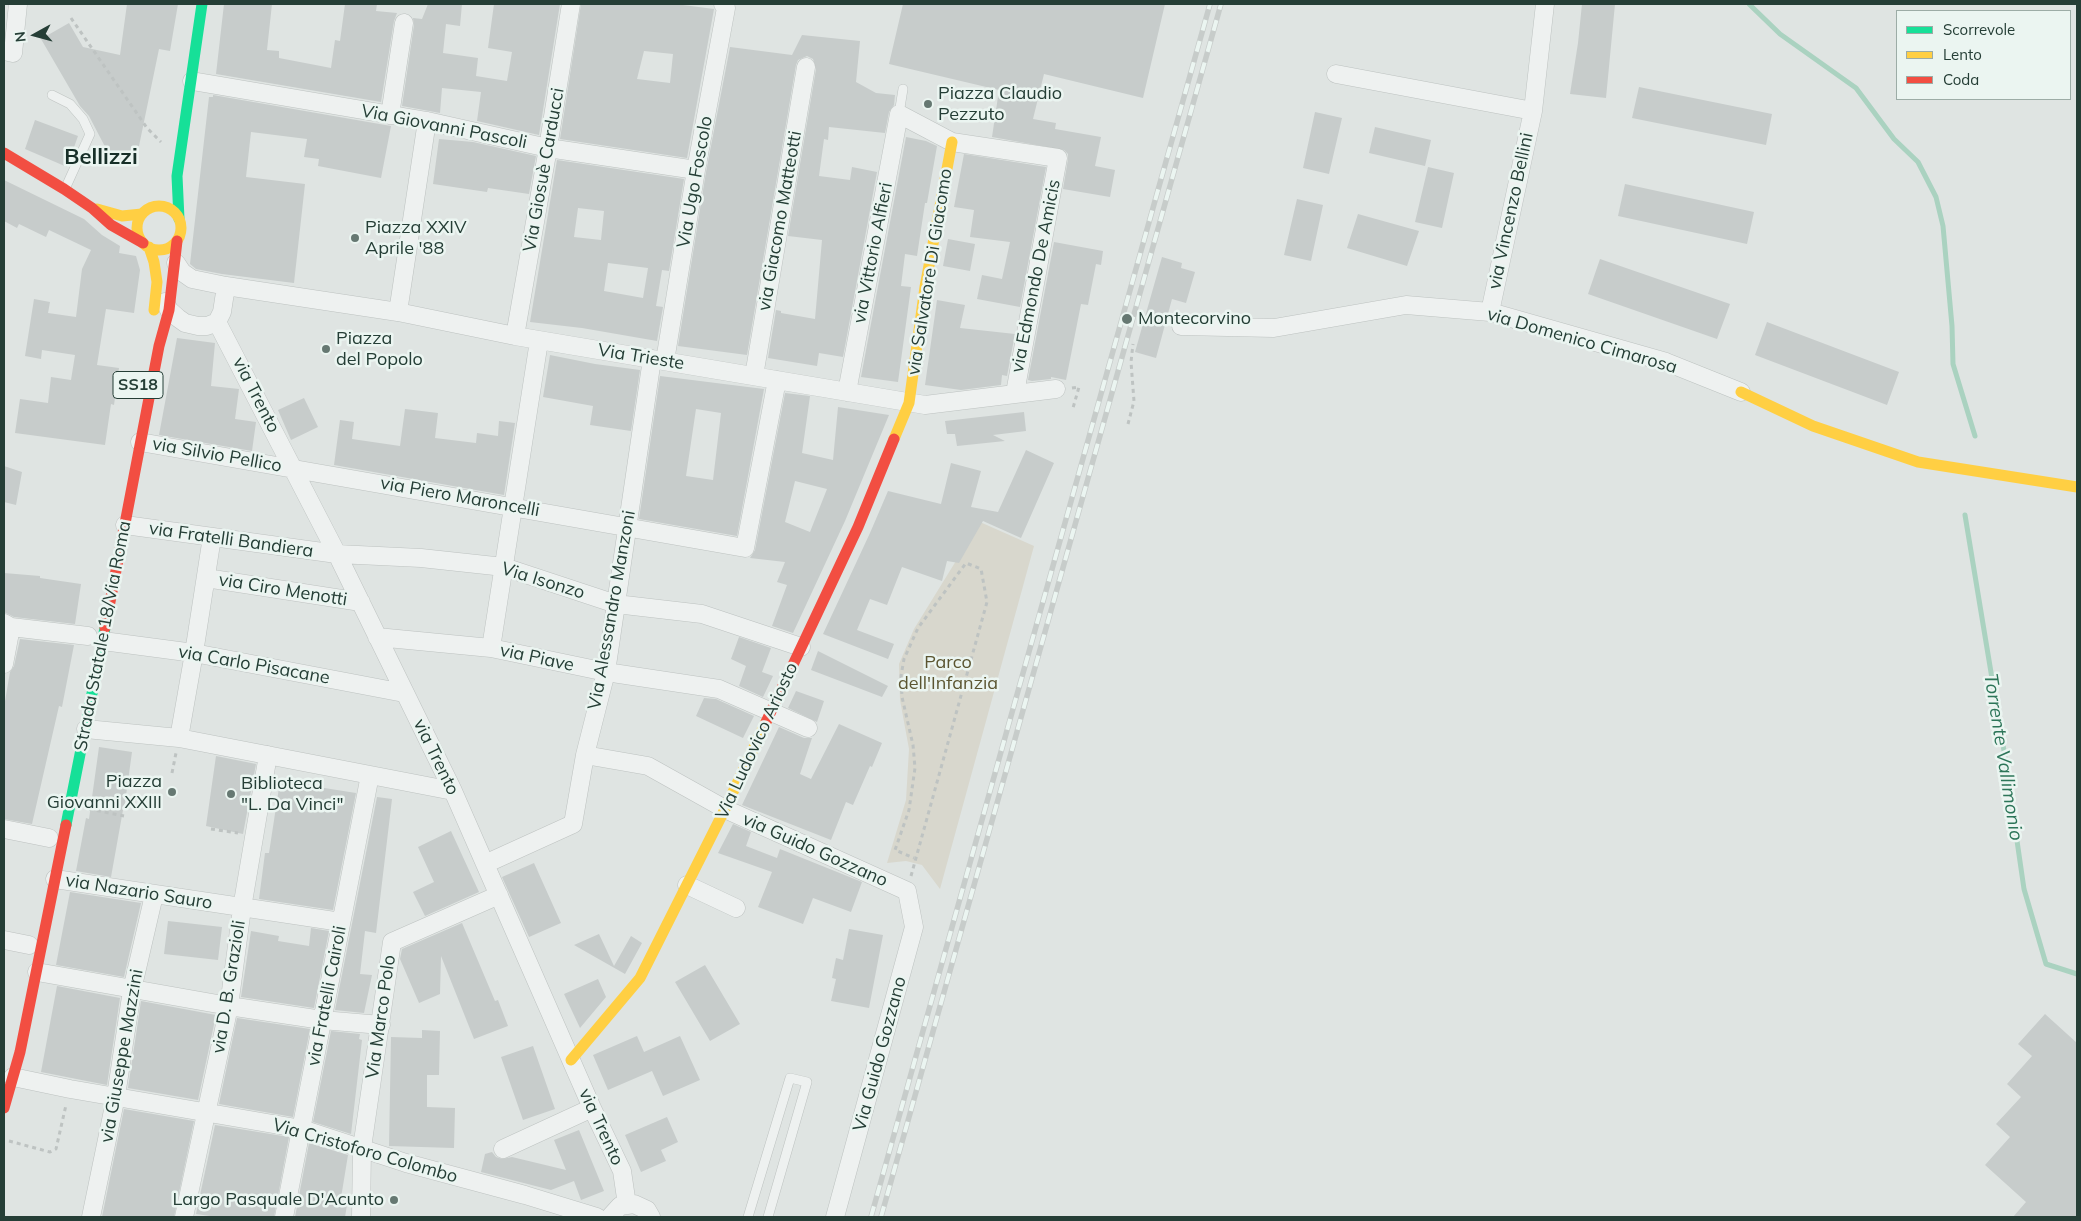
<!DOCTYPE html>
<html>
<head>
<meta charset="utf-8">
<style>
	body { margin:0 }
	#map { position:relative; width:2081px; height:1221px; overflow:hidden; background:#dfe4e2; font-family:Mulish,sans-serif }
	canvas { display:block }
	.frame { position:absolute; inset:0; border:5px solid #253e36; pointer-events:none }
	.legend { position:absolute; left:1896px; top:10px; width:175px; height:90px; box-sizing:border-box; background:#ebf5f1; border:1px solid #9caca6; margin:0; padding:6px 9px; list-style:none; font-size:15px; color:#253e36 }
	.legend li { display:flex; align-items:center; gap:10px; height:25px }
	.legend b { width:25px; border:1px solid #9caca6 }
	.north { position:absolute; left:10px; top:10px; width:50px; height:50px; -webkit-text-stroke:4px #ebf5f1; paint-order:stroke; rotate:263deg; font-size:14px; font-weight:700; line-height:20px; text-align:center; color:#253e36 }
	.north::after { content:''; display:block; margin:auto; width:18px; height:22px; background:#253e36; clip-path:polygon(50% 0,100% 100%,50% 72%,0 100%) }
</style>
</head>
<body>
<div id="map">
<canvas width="2081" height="1221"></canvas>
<div class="frame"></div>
<ul class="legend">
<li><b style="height:6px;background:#16e098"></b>Scorrevole</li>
<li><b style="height:6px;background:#ffcf43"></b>Lento</li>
<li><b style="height:6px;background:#f24e42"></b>Coda</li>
</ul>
<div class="north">N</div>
</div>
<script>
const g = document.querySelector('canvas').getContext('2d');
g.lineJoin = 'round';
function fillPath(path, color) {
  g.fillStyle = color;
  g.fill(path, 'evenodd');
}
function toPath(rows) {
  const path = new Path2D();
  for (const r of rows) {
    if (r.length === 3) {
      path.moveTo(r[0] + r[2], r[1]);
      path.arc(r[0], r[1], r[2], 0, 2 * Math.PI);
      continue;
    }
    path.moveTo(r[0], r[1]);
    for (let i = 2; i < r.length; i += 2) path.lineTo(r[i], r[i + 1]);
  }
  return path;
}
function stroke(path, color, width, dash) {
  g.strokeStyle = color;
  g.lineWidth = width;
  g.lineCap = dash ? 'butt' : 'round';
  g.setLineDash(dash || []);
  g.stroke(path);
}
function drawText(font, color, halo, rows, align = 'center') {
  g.font = font + ' Mulish,sans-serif';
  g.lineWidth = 5;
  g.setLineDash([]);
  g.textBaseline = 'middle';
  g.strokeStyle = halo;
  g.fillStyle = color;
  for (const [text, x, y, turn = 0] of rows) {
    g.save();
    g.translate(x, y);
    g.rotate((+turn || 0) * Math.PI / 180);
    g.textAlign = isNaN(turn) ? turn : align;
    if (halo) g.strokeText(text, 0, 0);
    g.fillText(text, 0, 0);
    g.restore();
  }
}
fillPath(toPath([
	[980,522,1034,546,940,889,922,865,906,861,887,863,906,800,909,749,900,700,899,664,914,629]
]), '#d8d7cd');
stroke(toPath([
	[1749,4,1780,34,1856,88,1894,139,1918,162,1936,197,1943,226,1952,326,1953,364,1975,436],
	[1965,515,2004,751,2024,889,2046,964,2077,974]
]), '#aad2c0', 5);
fillPath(toPath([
	[127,4,178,4,170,51,159,49,139,146,113,162,89,116,80,106,41,39,69,23,83,47,120,55],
	[224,4,272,4,267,50,279,51,279,58,331,68,335,40,340,41,345,4,377,4,376,11,397,13,394,21,381,102,216,74],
	[428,4,462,4,460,26,446,24,443,53,478,58,476,76,507,81,512,52,488,48,494,4,560,4,539,135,477,121,481,92,442,88,440,113,402,106,414,25,413,18,422,19],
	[581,4,675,4,714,9,687,158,560,139],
	[644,51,673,54,670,83,637,79],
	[903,4,1165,4,1143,98,1044,74,1033,119,1056,123,1055,129,1101,137,1095,166,1115,170,1110,197,1063,189,1068,159,1068,154,1064,150,992,137,999,90,889,64],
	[1582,4,1615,4,1606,98,1570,94,1578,43],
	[802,35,860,41,856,82,876,93,895,95,894,105,889,112,885,133,829,127,828,140,824,139,819,176,850,180,852,167,877,172,843,357,819,353,817,366,768,358,776,310,781,311,781,313,815,319,822,240,788,236,816,69,813,59,807,56,798,60,796,65,747,355,678,346,706,172,730,47,792,55],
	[1639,87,1772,114,1766,145,1632,118],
	[213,95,391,126,381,178,318,166,319,159,304,157,307,139,251,132,246,177,305,184,294,283,222,274,196,269,190,264,209,97,213,97],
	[1315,112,1342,118,1329,174,1303,168],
	[35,120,78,136,67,167,25,149],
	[1375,127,1431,140,1425,166,1369,153],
	[906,137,926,141,937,146,927,203,925,203,917,256,905,254,901,286,911,287,898,382,861,377],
	[439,139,473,142,536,156,529,194,488,188,487,192,433,184],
	[964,154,1046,167,1020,307,977,299,982,275,1002,279,1010,242,970,237,974,210,954,207],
	[557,160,684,179,669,271,662,270,656,306,663,307,657,341,582,328,530,322],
	[578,208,604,211,601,240,574,237],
	[608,263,648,268,643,298,604,291],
	[1428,167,1454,173,1442,228,1415,222],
	[4,180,84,219,102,235,120,246,119,253,136,256,140,270,134,313,106,309,97,365,119,368,114,405,111,404,105,445,15,433,20,399,48,403,51,377,71,380,75,355,42,350,41,359,25,356,34,299,50,302,48,313,76,317,82,269,91,250,49,230,46,237,19,224,17,228,4,221],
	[1625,184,1754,212,1747,244,1618,216],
	[1297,199,1323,205,1311,261,1284,255],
	[1358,214,1419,231,1407,266,1347,248],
	[948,239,975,244,970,271,943,266],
	[1054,242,1103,251,1101,265,1096,264,1088,305,1081,304,1066,380,1051,377,1051,379,1032,381,1028,380],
	[1162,257,1182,263,1181,268,1195,272,1186,303,1172,299,1156,358,1135,352],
	[1600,259,1730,304,1717,339,1588,294],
	[937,300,965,305,960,328,1015,334,1007,376,1002,375,1001,385,961,390,925,385],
	[1767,322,1899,372,1887,405,1755,355],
	[177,338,215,343,211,386,239,389,235,419,256,422,252,451,159,435],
	[550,355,595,364,640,370,631,431,590,425,593,406,543,397],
	[660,376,764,389,737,536,639,519],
	[696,409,721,413,713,480,686,476],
	[785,393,810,396,802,453,833,460,838,407,889,415,845,521,793,633,772,626,787,585,777,582,785,562,750,558,755,550],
	[795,481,827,489,810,532,785,522],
	[304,398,318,427,291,440,278,410],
	[405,409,438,413,435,438,476,443,477,433,498,436,499,421,515,423,504,495,334,465,340,420,354,422,352,439,400,446],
	[1024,412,1026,431,993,435,1005,441,957,446,955,434,947,434,945,421],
	[1026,450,1054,463,1021,538,983,521,959,563,947,561,942,581,902,567,887,605,870,599,857,630,894,644,888,659,823,634,870,533,888,491,941,504,951,463,981,471,971,507,998,512],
	[4,466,22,472,16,505,4,502],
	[4,573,40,576,40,578,81,584,75,624,14,617,4,612],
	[739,637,771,648,762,672,773,676,763,697,739,686,746,666,731,659],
	[20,639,74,645,62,707,59,706,32,824,4,819,4,707,10,672,14,666],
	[818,651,888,686,882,697,811,670],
	[796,691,824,701,817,722,788,708],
	[704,698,716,699,754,716,743,738,696,716],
	[839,724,882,743,872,767,870,766,853,805,846,802,831,840,742,805,779,727,804,738,812,738,800,774,811,779],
	[99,747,132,752,124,810,123,810,111,877,76,871,86,818,89,819],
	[216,756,256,764,243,834,206,826],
	[280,781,356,793,333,910,259,899,265,853,269,853],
	[377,797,392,799,376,933,365,931,360,974,372,975,364,1013,335,1010],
	[733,824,751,832,746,846,777,858,780,849,862,882,851,912,813,898,803,924,758,907,772,872,718,853],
	[451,831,479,892,425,916,413,892,434,882,418,847],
	[534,863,561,923,529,937,502,877],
	[70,892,141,903,124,977,56,965],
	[168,921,222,927,218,960,164,954],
	[462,923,495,1001,498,1000,508,1026,474,1039,441,956,440,994,419,1003,400,959,402,949],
	[311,928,329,931,314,1008,241,997,251,931,279,936,278,941,309,946],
	[849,929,883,935,869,1008,831,1001,836,979,832,978,836,958,843,960],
	[599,934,614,966,631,936,642,943,625,974,574,945],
	[705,965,740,1024,710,1041,675,982],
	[598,979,606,997,580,1028,564,994],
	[57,986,120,998,107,1085,41,1072],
	[141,1001,216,1015,198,1100,128,1088],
	[2045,1014,2077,1043,2077,1217,2013,1217,2026,1202,1985,1165,2010,1137,1996,1124,2021,1097,2007,1084,2032,1056,2018,1044],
	[237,1018,310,1029,293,1117,219,1104],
	[422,1030,440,1031,439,1075,427,1075,427,1107,455,1108,454,1148,389,1146,391,1037,422,1038],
	[331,1031,360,1034,359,1039,362,1040,351,1134,313,1122],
	[637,1036,644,1052,680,1036,700,1080,663,1096,652,1071,608,1090,593,1055],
	[533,1046,555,1109,523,1120,501,1057],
	[124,1109,194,1121,174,1217,102,1217],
	[667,1117,678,1142,661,1150,666,1161,641,1172,625,1135],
	[215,1125,289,1137,274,1217,217,1217,196,1214],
	[579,1130,604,1191,581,1200,574,1181,551,1190,481,1172,485,1154,492,1152,496,1157,502,1159,512,1157,566,1170,554,1140],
	[309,1143,348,1155,340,1204,347,1205,345,1217,295,1217]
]), '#c7cccb');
const lane = toPath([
	[52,95,70,104,83,119,90,134,65,189],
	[899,114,903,89],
	[748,1217,790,1078,807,1082,768,1217]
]);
const street = toPath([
	[4,51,13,53,18,4],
	[1336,74,1533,111],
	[192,81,427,121,548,148,696,170],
	[390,115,404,23],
	[226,286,398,312,515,336,925,405,1056,389],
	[165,302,169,310,178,318,185,323,198,326,207,326,217,322,222,312,226,286,192,279,182,272,176,263],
	[398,312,427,121],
	[1490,312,1533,111,1545,4],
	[217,322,337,554,453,791,592,1108,622,1171,627,1205],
	[1181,326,1274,328,1406,305,1490,312,1666,362,1741,392],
	[515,336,548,148,571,4],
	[665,361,696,170,726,8,723,4],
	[754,376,806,67],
	[847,392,899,114,952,142,1058,158,1015,393],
	[140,442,745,548,777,380],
	[125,525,337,554,421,558,504,567,616,604,702,614,801,647],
	[206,578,361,602],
	[4,623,11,627,88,636],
	[377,637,491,648,606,672,719,689,808,728],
	[103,641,194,653,404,693],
	[491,648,539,341],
	[4,664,11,627],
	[86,729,179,738,453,791],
	[179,738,194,653,212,537],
	[585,755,648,766,725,809,907,891,914,927,835,1217],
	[4,829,49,838],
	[485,864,573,824,585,755,606,672,652,359],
	[55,879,341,922],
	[687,885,736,908],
	[4,940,29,945],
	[37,972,229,1006,322,1020,381,1025],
	[13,1077,70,1089,302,1129,406,1163,525,1195,597,1217],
	[503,1149,592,1108],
	[91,1217,116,1096,132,990,154,895],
	[184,1217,229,1006,242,908,268,755],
	[284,1217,370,775],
	[361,1217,362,1148,392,942,499,895],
	[610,1217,620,1206,634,1204,647,1210,651,1217]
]);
stroke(lane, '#bdc2c0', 10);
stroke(street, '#bdc2c0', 19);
stroke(toPath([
	[71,18,147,128,161,142],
	[1072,388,1079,387,1073,408],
	[1128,424,1134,401,1131,362,1133,344],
	[172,773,176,753],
	[89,809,124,816],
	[211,829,238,833],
	[911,876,987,602,981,569,966,563,918,628,904,659,901,676,902,697,913,745,915,768,909,810,895,850,914,858],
	[9,1141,50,1152,56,1149,66,1105]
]), '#bec3c2', 3, [4, 4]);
stroke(lane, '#eef1f0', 9);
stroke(street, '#eef1f0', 18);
stroke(toPath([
	[179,219,177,176,202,4],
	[66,825,105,628]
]), '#16e098', 11);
stroke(toPath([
	[159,228,22],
	[97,209,122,216,142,214],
	[149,247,154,262,157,282,154,310],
	[1741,392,1813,426,1918,462,2077,487],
	[894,439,909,403,925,287,952,142],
	[571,1060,640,978,725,809,766,722]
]), '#ffcf43', 11);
stroke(toPath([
	[4,153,64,189,92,208,111,225,143,243],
	[105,628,159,346,169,310,177,241],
	[766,722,858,527,894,439],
	[4,1108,20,1052,66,825]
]), '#f24e42', 11);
const rail = toPath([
	[871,1217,1210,4],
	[881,1217,1221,4]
]);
stroke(rail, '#c7ccca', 5.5);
stroke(rail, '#ebf5f1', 4, [11]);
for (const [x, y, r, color] of [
	[928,104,5,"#667872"],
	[355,238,5,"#667872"],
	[1127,319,6,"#667872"],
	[326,349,5,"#667872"],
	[172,792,5,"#667872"],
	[231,794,5,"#667872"],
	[394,1200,5,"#667872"]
]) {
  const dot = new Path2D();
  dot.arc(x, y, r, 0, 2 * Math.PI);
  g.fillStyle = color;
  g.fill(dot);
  stroke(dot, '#ebf5f1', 2);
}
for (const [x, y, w] of [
	[138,385,50]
]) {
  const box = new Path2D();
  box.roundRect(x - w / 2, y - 13.5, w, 27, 4);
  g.fillStyle = '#ebf5f1';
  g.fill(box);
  stroke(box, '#253e36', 1);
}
drawText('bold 16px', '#253e36', null, [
	["SS18",138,385]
]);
drawText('18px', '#253e36', '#ebf5f1', [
	["Piazza Claudio",938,94],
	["Pezzuto",938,115],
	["Piazza XXIV",365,228],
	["Aprile '88",365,249],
	["Montecorvino",1138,319],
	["Piazza",336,339],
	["del Popolo",336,360],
	["Piazza",162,782,"right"],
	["Giovanni XXIII",162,803,"right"],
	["Biblioteca",241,784],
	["\"L. Da Vinci\"",241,805],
	["Largo Pasquale D'Acunto",384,1200,"right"]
], 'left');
drawText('18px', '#253e36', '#ebf5f1', [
	["Via Giovanni Pascoli",444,127,11],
	["Via Giosuè Carducci",544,170,-80],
	["Via Ugo Foscolo",695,182,-80],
	["via Vincenzo Bellini",1511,211,-78],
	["via Giacomo Matteotti",780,221,-80],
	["via Vittorio Alfieri",873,253,-79],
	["via Salvatore Di Giacomo",930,272,-81],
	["via Edmondo De Amicis",1036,276,-79],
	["via Domenico Cimarosa",1582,341,16],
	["Via Trieste",641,357,9],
	["via Trento",256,395,63],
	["via Silvio Pellico",217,455,10],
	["via Piero Maroncelli",460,497,10],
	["via Fratelli Bandiera",231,540,8],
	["Via Isonzo",543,581,17],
	["via Ciro Menotti",283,590,9],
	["Via Alessandro Manzoni",612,610,-80],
	["Strada Statale 18/Via Roma",103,636,-79],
	["via Piave",537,658,12],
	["via Carlo Pisacane",254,665,10],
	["Via Ludovico Ariosto",757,741,-65],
	["via Trento",436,757,64],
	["via Guido Gozzano",815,850,24],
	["via Nazario Sauro",139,892,9],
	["via D. B. Grazioli",229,987,-81],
	["via Fratelli Cairoli",327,996,-79],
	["Via Marco Polo",381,1017,-82],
	["Via Guido Gozzano",880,1054,-75],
	["via Giuseppe Mazzini",122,1056,-80],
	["via Trento",601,1127,65],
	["Via Cristoforo Colombo",365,1151,16]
]);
drawText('18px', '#5b5531', '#ebf5f1', [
	["Parco",948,663],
	["dell'Infanzia",948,684]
]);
drawText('italic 19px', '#2c7558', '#ebf5f1', [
	["Torrente Vallimonio",2003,757,81]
]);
drawText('bold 22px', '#172f28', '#ebf5f1', [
	["Bellizzi",101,157]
]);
</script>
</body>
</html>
